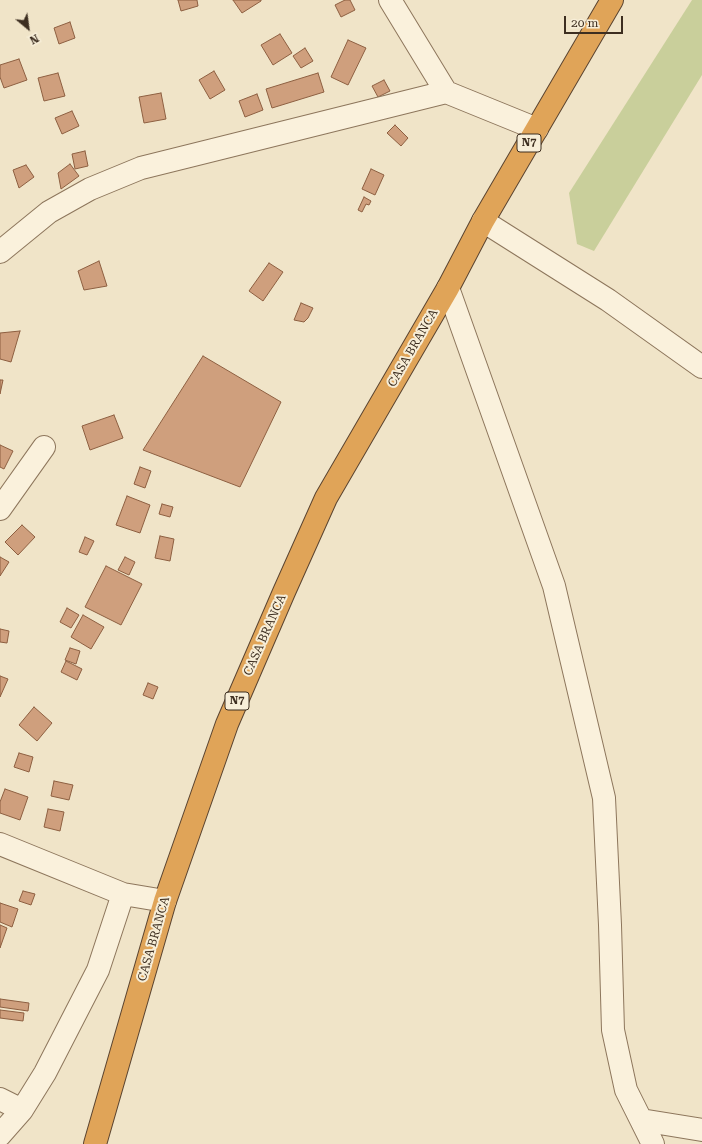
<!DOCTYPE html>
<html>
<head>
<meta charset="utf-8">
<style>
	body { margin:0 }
	#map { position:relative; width:702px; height:1144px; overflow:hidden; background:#f0e4c8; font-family:"Roboto Serif",serif }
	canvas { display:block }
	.north { position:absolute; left:8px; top:8px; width:40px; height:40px; -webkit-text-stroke:3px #f7eed8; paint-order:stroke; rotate:151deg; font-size:11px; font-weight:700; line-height:16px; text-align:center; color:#3d2e20 }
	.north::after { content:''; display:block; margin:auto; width:14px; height:18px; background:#3d2e20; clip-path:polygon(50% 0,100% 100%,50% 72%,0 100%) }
	.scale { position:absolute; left:564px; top:16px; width:59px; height:18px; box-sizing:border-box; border:2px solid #3d2e20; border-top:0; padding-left:5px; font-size:12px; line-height:14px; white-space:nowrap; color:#3d2e20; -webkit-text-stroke:3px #f7eed8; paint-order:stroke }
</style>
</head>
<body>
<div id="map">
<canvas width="702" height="1144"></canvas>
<div class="north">N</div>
<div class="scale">20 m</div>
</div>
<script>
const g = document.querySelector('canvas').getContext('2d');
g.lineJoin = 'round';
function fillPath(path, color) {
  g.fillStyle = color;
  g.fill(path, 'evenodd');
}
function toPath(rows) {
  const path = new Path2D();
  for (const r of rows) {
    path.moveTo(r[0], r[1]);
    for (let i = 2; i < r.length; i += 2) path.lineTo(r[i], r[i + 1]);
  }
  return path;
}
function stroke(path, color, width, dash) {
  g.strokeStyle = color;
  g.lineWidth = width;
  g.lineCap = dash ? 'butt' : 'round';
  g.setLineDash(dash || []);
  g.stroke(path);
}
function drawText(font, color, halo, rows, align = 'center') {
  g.font = font + ' "Roboto Serif",serif';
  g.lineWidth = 4;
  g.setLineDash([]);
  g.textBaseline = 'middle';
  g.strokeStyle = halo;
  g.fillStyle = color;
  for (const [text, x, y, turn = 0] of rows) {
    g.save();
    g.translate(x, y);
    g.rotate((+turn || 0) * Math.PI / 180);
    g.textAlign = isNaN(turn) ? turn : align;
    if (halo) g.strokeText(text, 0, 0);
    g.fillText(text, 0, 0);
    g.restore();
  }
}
fillPath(toPath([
	[692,0,702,0,702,75,594,251,577,244,569,193]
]), '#c9cf9b');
const building = toPath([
	[178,0,197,0,198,6,181,11,178,0],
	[233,0,261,0,261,1,242,13,233,0],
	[345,0,350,0,355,10,341,17,335,5,345,0],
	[70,22,75,38,59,44,54,28,70,22],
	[280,34,292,53,273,65,261,45,280,34],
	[348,40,366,48,348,85,331,77,348,40],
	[305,48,313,61,301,68,293,56,305,48],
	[19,59,27,80,4,88,0,77,0,65,19,59],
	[214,71,225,90,210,99,199,80,214,71],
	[58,73,65,96,44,101,38,78,58,73],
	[318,73,324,92,272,108,266,89,318,73],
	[384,80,390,91,378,97,372,86,384,80],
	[161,93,166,119,144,123,139,97,161,93],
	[257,94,263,110,245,117,239,101,257,94],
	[72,111,79,126,62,134,55,118,72,111],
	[395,125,408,138,401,146,387,133,395,125],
	[85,151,88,166,75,169,72,154,85,151],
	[70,164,79,176,61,189,58,173,70,164],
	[26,165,34,177,19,188,13,170,26,165],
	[371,169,384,175,375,195,362,189,371,169],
	[364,197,371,201,369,205,366,204,362,212,358,210,364,197],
	[99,261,107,286,84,290,78,271,99,261],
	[269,263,283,272,263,301,249,291,269,263],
	[301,303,313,308,308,318,304,322,294,320,301,303],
	[20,331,11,362,0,359,0,333,20,331],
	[203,356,281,402,240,487,143,450,203,356],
	[0,380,3,380,0,394,0,380],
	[114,415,123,438,90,450,82,426,114,415],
	[0,445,13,451,4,469,0,467,0,445],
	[140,467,151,471,145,488,134,484,140,467],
	[127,496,150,505,140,533,116,525,127,496],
	[162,504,173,507,170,517,159,514,162,504],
	[22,525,35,537,18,555,5,542,22,525],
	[160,536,174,539,170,561,155,558,160,536],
	[85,537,94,541,87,555,79,552,85,537],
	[0,557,9,562,0,576,0,557],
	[125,557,135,562,129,575,118,570,125,557],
	[106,566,142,584,121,625,85,607,106,566],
	[67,608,79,615,71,628,60,622,67,608],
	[83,615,104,627,91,649,71,637,83,615],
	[0,629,9,631,7,643,0,642,0,629],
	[70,648,80,651,76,664,65,660,70,648],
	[66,661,82,669,77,680,61,672,66,661],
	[0,676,8,679,0,697,0,676],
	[148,683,158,687,153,699,143,695,148,683],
	[34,707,52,723,37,741,19,725,34,707],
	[19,753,33,757,29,772,14,767,19,753],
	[54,781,73,785,69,800,51,796,54,781],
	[5,789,28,797,20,820,0,813,0,802,5,789],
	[48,809,64,812,60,831,44,827,48,809],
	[23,891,35,894,31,905,19,901,23,891],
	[0,903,18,909,12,927,0,922,0,903],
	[0,925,7,928,0,948,0,925],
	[0,999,29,1003,28,1011,0,1007,0,999],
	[0,1010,24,1013,23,1021,0,1018,0,1010]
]);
fillPath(building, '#cf9f7d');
stroke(building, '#8d5f41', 1);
const street = toPath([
	[390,0,446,92,537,129],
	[483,221,608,300,702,367],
	[0,252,49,212,90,189,141,168,446,92],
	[448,288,554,586,604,798,610,925,613,1030,626,1090,653,1144],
	[0,509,44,447],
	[0,844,123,894,165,901],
	[0,1099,22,1110],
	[641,1120,702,1130],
	[0,1135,22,1110,45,1073,98,970,123,894]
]);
const highway = toPath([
	[95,1144,165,901,227,724,284,592,326,498,448,288,483,221,612,0]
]);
stroke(street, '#8d765c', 24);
stroke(highway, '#5b4430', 24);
stroke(street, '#faf1dc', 22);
stroke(highway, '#e0a458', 22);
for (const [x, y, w] of [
	[529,143,24],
	[237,701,24]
]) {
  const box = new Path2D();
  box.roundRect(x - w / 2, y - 9, w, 18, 3);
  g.fillStyle = '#f7eed8';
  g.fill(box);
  stroke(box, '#3d2e20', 1);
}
drawText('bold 11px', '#3d2e20', null, [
	["N7",529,143],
	["N7",237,701]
]);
drawText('12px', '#3d2e20', '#f7eed8', [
	["CASA BRANCA",413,348,-60],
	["CASA BRANCA",265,635,-66],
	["CASA BRANCA",154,939,-74]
]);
</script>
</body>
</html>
